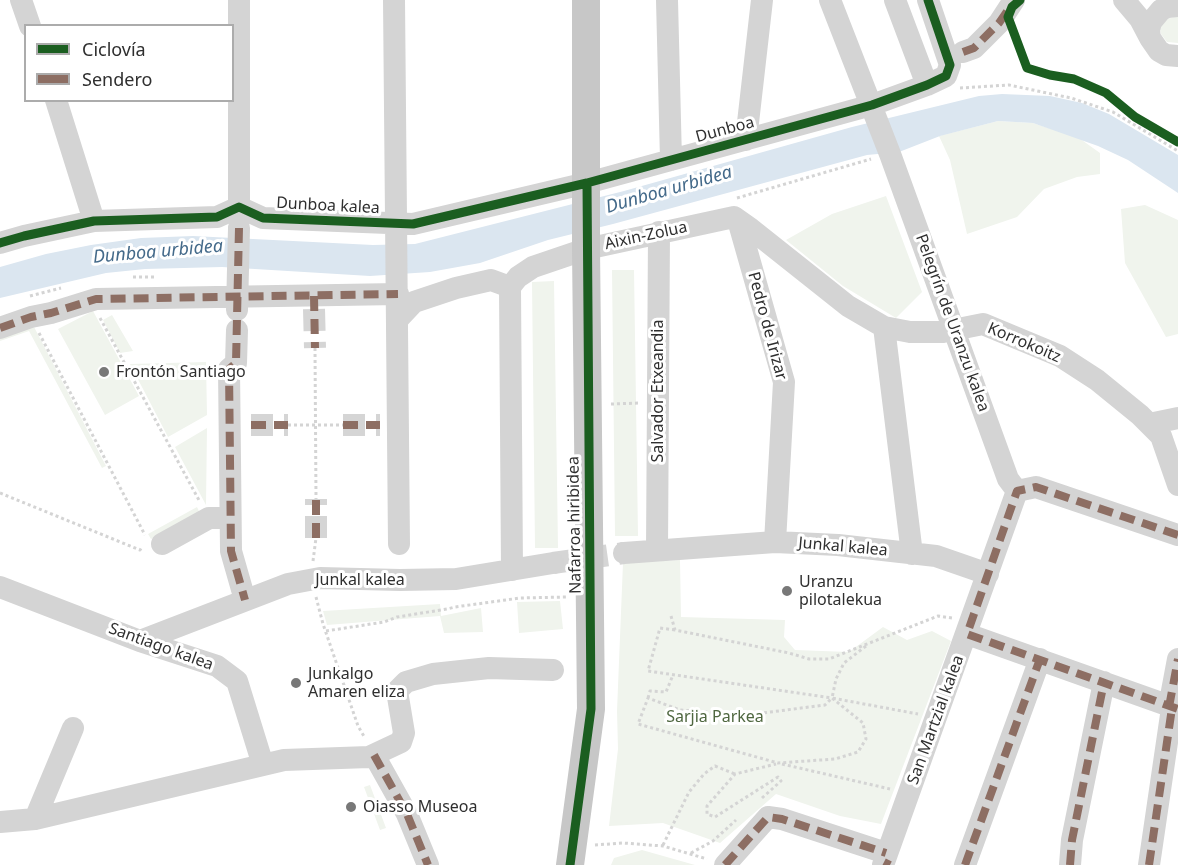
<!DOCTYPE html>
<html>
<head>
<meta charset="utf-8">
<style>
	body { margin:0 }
	#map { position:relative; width:1178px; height:865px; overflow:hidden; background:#fff; font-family:"Noto Sans",sans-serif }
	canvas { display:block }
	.legend { position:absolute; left:24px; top:24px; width:210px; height:78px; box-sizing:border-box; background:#fff; border:2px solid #acacac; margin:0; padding:8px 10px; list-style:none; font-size:18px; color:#2f2f2f }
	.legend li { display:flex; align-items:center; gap:12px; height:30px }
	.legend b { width:30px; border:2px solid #acacac }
</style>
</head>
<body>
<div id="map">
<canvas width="1178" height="865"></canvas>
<ul class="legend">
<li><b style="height:8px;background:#1b5e20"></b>Ciclovía</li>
<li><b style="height:8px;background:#8d6e63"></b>Sendero</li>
</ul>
</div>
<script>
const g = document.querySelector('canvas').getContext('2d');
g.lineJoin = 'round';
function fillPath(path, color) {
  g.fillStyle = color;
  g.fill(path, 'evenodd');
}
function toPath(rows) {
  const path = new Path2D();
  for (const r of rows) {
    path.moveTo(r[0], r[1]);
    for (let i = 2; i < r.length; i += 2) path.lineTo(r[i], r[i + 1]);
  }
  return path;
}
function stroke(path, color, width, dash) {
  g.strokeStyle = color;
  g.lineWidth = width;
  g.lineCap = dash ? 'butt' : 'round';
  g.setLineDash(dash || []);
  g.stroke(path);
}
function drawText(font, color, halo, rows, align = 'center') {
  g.font = font + ' "Noto Sans",sans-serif';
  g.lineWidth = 6;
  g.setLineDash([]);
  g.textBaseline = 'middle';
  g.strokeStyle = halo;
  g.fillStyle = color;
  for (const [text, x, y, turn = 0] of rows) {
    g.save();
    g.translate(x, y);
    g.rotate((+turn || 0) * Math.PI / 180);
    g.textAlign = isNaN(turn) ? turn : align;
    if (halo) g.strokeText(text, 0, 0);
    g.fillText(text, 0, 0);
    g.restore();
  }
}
fillPath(toPath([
	[1178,16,1178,43,1167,42,1161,34,1160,29,1164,20],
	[998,121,1033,123,1079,138,1100,153,1100,174,1077,177,1044,189,1017,217,967,234,950,160,939,136],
	[886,196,922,292,896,318,843,286,786,240,832,214],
	[1145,205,1178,220,1178,334,1166,337,1125,263,1121,209],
	[612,270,634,270,638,536,615,536],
	[554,281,558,548,535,548,532,282],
	[93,311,139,396,105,415,58,329],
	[112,315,133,351,120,353,103,320],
	[32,323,106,466,102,468,29,331,0,341,0,335],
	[206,362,207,415,168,437,130,364],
	[207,428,206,505,175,447],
	[197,507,200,513,151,539,148,534],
	[680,560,681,617,785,620,784,637,795,650,849,652,883,627,907,640,932,631,951,641,881,824,840,816,776,794,720,843,663,823,609,826,618,749,617,711,623,563],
	[560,601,563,629,519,633,517,602],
	[440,604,441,616,481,608,483,632,444,633,440,616,327,625,323,611],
	[370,785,386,828,380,830,364,787],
	[642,850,695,865,611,865,614,858]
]), '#f0f4ed');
fillPath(toPath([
	[1002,94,1050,96,1082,103,1109,114,1178,155,1178,193,1128,160,1098,146,1033,123,998,121,940,136,899,152,867,155,613,224,548,240,480,263,430,272,370,276,222,267,145,269,106,273,0,298,0,267,46,254,91,245,141,238,193,236,373,245,415,244,624,191,852,127,979,96]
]), '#dbe6f0');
stroke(toPath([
	[314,309,315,348],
	[251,425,288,425],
	[343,425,380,425],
	[316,538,316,499],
	[553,563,624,553]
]), '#d5d5d5', 22, [22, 11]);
stroke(toPath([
	[960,88,1009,85,1071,98,1113,112,1178,151],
	[737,198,871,159],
	[133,277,156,277],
	[30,296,61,288],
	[100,318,200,502],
	[39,333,145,535],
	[315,348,316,499],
	[611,404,640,403],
	[288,425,343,425],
	[0,493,140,550,142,547],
	[313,561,316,538],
	[316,597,323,624,358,726,365,738],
	[671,616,675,630,789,653,809,659,829,659,938,616,952,618],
	[675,630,660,628,648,671,832,698,863,723,866,739,858,752,835,759,778,763,638,724,648,698,680,710,747,715,825,705,832,698],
	[326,631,384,622,397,617,447,609,455,607,520,598,568,597],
	[866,646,844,663,836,679,832,698,918,714],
	[648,698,650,691,666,692,673,675],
	[782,764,890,789],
	[762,798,781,781,778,777,715,817,707,814,707,806,735,774,776,764],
	[595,845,623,843,663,846,707,859],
	[663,845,689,792,704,774,715,766,735,774],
	[691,853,713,841,736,820]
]), '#d4d4d4', 3, [3, 3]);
stroke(toPath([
	[21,0,30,26],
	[239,0,239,207],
	[394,0,399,544],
	[667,0,671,160],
	[830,0,890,154,1008,479,1017,491],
	[895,0,927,85],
	[1124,0,1140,19,1150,38],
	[1178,6,1168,7,1161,10,1151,22,1149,30,1150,38,1159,51,1166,55,1178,56],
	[963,52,974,48,999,23,1014,0],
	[56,100,94,221],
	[746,140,762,0],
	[738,220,784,382,775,542],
	[0,243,24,236,94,221,217,217,239,207,263,218,413,224,587,183,872,105,927,85,946,76,950,65,928,0],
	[510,287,518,277,533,267,586,249,734,217,751,229,848,306,884,327,910,332,943,332,983,324,1060,356,1097,380,1140,415,1161,436,1178,485],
	[510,287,512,570],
	[237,310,239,228],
	[399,318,414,302,456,288,491,280,510,287],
	[884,327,912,554],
	[0,328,31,317,51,313,96,299,398,294],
	[237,330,236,363,229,369,231,551,245,600],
	[1149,424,1178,418],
	[1017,491,1036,487,1178,535],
	[162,544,209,518,230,518],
	[657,550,659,232],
	[624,553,775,542,838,545,936,556,988,574],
	[0,587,140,641,217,666,237,681,263,765],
	[967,634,1178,709],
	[140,641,288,584,320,578,400,580,456,579,553,563],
	[1169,707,1178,659],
	[374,755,407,814,428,865],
	[35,819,73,728],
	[0,822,35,819,284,760,369,757,401,742,404,733,397,691,406,682,433,674,489,668,553,670],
	[725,865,768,817,782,819,886,853],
	[883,865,1017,491],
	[965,865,1040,659],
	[1070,865,1072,840,1104,682],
	[1149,865,1172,708]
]), '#d4d4d4', 22);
stroke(toPath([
	[570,865,591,709,586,249,586,0]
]), '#c7c7c7', 28);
stroke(toPath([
	[963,52,974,48,999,23,1008,10],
	[239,228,236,363,229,369,231,551,245,600],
	[314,296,315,348],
	[0,328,31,317,51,313,96,299,398,294],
	[251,425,288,425],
	[343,425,380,425],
	[1178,535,1036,487,1017,491,967,634,1178,709],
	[316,538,316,499],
	[1169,707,1178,659],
	[374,755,407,814,428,865],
	[884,862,890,865],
	[725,865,768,817,782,819,886,853],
	[965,865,1040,659],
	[1070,865,1072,840,1104,682],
	[1149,865,1172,708]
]), '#8d6e63', 8, [15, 8]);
stroke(toPath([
	[1020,0,1012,7,1008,17,1027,68,1050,75,1074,79,1106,93,1135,117,1178,142],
	[0,243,24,236,94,221,217,217,239,207,263,218,413,224,587,183,872,105,927,85,946,76,950,65,928,0],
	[570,865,591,709,587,183]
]), '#1b5e20', 9);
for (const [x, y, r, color] of [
	[104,372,6,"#787878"],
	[787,591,6,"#787878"],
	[296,683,6,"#787878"],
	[351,807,6,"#787878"]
]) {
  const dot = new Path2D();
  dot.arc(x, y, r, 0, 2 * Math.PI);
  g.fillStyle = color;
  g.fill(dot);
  stroke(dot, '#fff', 2);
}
drawText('16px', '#2f2f2f', '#fff', [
	["Dunboa",725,130,-15],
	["Dunboa kalea",328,206,3],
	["Aixin-Zolua",646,236,-12],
	["Pelegrín de Uranzu kalea",952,323,70],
	["Pedro de Irizar",767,326,75],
	["Korrokoitz",1024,343,23],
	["Salvador Etxeandia",658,391,-90],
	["Nafarroa hiribidea",575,525,-91],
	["Junkal kalea",843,547,5],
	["Junkal kalea",360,580],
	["Santiago kalea",161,647,20],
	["San Martzial kalea",936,720,-70]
]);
drawText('16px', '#2f2f2f', '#fff', [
	["Frontón Santiago",116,372],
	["Uranzu",799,582],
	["pilotalekua",799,600],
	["Junkalgo",308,674],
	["Amaren eliza",308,692],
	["Oiasso Museoa",363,807]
], 'left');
drawText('16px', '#4f6740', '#fff', [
	["Sarjia Parkea",715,717]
]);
drawText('italic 18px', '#446a8a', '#fff', [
	["Dunboa urbidea",669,190,-16],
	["Dunboa urbidea",158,252,-5]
]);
</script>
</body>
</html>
